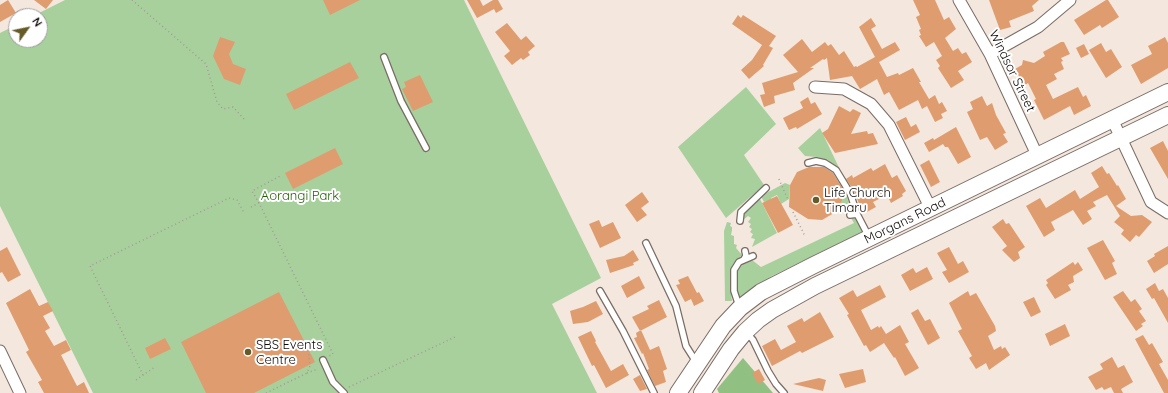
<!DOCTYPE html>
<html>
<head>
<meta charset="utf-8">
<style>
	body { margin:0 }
	#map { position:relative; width:1168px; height:393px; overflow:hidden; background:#f4e7de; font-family:Quicksand,sans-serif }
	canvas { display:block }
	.north { position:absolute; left:8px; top:8px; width:40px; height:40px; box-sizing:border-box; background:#fff; border:1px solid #9f9d9c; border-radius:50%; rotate:57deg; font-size:11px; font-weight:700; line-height:16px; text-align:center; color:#0f0b08 }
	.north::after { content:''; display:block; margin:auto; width:14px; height:18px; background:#645b28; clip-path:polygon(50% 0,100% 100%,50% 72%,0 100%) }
</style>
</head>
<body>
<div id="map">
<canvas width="1168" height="393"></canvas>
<div class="north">N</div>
</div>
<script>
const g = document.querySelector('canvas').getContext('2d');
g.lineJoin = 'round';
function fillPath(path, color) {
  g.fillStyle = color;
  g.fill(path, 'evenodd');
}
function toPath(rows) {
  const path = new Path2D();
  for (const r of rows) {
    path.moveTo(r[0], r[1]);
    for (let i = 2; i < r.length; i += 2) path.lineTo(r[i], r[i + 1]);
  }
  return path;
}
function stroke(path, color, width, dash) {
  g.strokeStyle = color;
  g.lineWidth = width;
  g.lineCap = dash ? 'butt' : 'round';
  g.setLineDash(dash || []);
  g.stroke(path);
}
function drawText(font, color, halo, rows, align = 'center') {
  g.font = font + ' Quicksand,sans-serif';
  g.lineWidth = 4;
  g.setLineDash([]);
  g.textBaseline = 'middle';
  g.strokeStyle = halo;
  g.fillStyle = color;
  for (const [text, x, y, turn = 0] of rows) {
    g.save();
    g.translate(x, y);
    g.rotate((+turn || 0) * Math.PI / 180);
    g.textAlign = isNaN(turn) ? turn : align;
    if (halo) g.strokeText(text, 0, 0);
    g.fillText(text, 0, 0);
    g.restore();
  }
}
fillPath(toPath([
	[65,0,464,0,601,278,552,304,597,393,93,393,0,206,0,33,16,25,16,40,40,40,40,16,33,16],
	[746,87,776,124,744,155,764,185,726,218,678,147],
	[820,128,843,176,828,160,817,157,805,156,798,148],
	[785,183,790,185,789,199,781,204,777,195,771,198,772,200,764,202,761,196],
	[843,187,850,206,850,211,845,213,834,213,842,201],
	[759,197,777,233,752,247,755,239,751,238,753,234,750,232,752,229,749,227,751,224,748,222,751,218,748,216,743,220,743,213],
	[853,217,857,219,864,231,772,276,739,298,737,296,735,276,738,267,744,262,752,260,761,267,854,223,851,218],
	[727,222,731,223,730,226,732,227,732,230,731,235,734,236,734,244,737,245,736,248,742,255,734,263,731,270,730,286,732,301,725,301,724,231]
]), '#a8d09d');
fillPath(toPath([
	[743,358,773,393,719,393,717,389]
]), '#90c082');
fillPath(toPath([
	[8,0,16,13,0,22,0,5],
	[34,0,53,0,46,9],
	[323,0,360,0,330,15],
	[467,0,480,0,483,6,493,0,498,0,503,9,496,13,494,9,477,18],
	[913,0,935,0,944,20,949,17,956,29,945,38,953,51,958,48,962,54,966,52,972,62,958,71,964,80,951,88,938,68,940,66,936,60,942,56,934,42,926,47,919,36,921,35,919,30,921,29,916,17,920,15],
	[989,0,1039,0,1032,6,1034,11,1009,21,1011,27,1000,30],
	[1106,0,1108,0,1119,17,1102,28,1100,25,1084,35,1074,20],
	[738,15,741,18,743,15,776,36,769,46,773,48,763,65,764,66,749,79,741,70,752,60,762,45,732,24],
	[871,18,876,26,871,29,882,49,895,42,900,50,879,62,887,77,898,73,899,75,913,68,921,82,919,82,929,99,935,95,939,104,942,102,947,111,941,114,943,118,935,122,927,106,922,109,918,100,899,110,889,92,884,95,877,79,860,89,852,76,830,80,827,58,824,60,823,59,810,68,814,68,793,83,795,90,774,96,775,103,764,107,760,95,765,94,762,83,798,72,783,55,802,39,812,52,825,42,828,46,831,44,839,55,844,51,854,67,856,66,857,67,875,57,859,27],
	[507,23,521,40,526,36,535,46,528,52,530,55,523,60,521,58,512,65,504,56,510,51,495,32],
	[220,37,235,42,229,54,233,64,246,69,240,85,224,79,213,56],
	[1165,37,1168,43,1168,68,1141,84,1131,65,1152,54,1148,46],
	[1061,42,1064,42,1070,54,1061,58,1063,61,1061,62,1064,69,1054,74,1057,79,1046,85,1053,99,1078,87,1083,97,1086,95,1091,106,1074,115,1070,106,1044,120,1034,100,1036,99,1028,83,1024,86,1015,69,1022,65,1023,60,1034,63,1045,56,1043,52],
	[1101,43,1106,52,1111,49,1122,67,1106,78,1089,50],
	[1084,44,1089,54,1081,58,1076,48],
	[350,62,359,78,294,110,286,94],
	[420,75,433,102,413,111,402,89,406,87,404,82],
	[982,96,987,106,992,103,996,115,1006,133,1003,134,1008,142,995,150,987,137,980,140,967,112,973,109,970,102],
	[808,97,811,104,815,102,822,114,797,129,796,127,789,130,783,118,803,108,800,102],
	[839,106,850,112,853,109,861,113,851,134,867,131,868,134,873,133,878,144,835,153,822,133,828,129],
	[906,117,911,127,916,124,920,132,905,140,896,122],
	[956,127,971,157,958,164,948,147,945,147,943,144,929,152,924,143,933,138,934,140],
	[1163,141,1168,151,1168,179,1150,148],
	[335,148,343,164,293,189,285,173],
	[929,160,940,182,931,187,920,165],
	[885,164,892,178,897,175,906,191,902,194,903,196,891,203,887,195,873,202,876,207,863,214,854,191,846,179,852,175,853,178,871,168,873,171],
	[1102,166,1107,174,1109,173,1117,186,1118,185,1126,199,1116,206,1131,216,1142,215,1152,222,1139,237,1136,235,1130,242,1121,234,1124,230,1114,222,1120,216,1107,195,1093,202,1096,206,1087,211,1092,219,1083,225,1073,210,1051,222,1055,230,1044,237,1026,206,1040,198,1046,208,1075,190,1080,199,1099,187,1091,173],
	[809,167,824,167,833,173,843,189,842,201,834,213,822,220,808,219,789,207,790,185,797,172],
	[642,192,649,202,641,208,647,215,637,222,625,205],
	[777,196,793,225,778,233,762,203],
	[1003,219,1006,224,1009,223,1025,247,1018,252,1020,258,1014,262,1002,250,1007,246,992,227],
	[599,220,602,227,613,222,621,238,600,248,589,224],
	[1103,240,1115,261,1112,263,1117,274,1105,280,1087,248],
	[1168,246,1168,264,1154,273,1147,261,1155,256,1154,254],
	[7,247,21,275,8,282,2,272,0,273,0,251],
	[949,247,958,264,963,261,969,272,949,283,942,272,947,270,937,253],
	[633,250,639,260,633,263,634,265,610,273,606,260,624,256],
	[1073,262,1075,265,1078,262,1083,270,1073,276,1074,282,1068,285,1071,290,1055,299,1046,285,1048,283,1046,280],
	[927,267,933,279,910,291,901,275,913,268,916,273],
	[639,276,645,288,627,298,621,286],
	[688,276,697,293,699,292,704,301,694,306,691,299,685,302,676,285,680,284,678,280],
	[1155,283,1159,291,1163,289,1168,298,1168,323,1154,298,1152,299,1146,289],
	[880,285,886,297,861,310,871,330,878,326,879,328,881,326,886,334,900,325,909,342,905,344,919,368,905,376,895,357,894,358,884,343,870,352,866,345,864,346,847,315,849,314,839,298,853,290,857,297],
	[30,289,39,306,48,302,53,311,43,316,50,328,45,331,54,346,66,340,71,350,61,355,77,386,84,382,89,393,44,393,38,382,42,380,26,352,29,350,6,303],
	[968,291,970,296,976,293,995,326,996,331,988,336,994,350,1001,346,1002,349,1005,347,1010,355,989,370,986,363,976,369,969,358,972,356,958,331,962,329,949,303],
	[1123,291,1131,302,1135,299,1142,309,1139,311,1146,321,1141,324,1143,326,1136,331,1113,297],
	[279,292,315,362,254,393,206,393,181,342],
	[1034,297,1041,312,1031,317,1023,302],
	[659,300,667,317,640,331,632,317,649,309,647,306],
	[596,301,603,314,588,322,573,324,570,311,583,307],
	[918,309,925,321,930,319,940,338,928,345,911,313],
	[820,312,834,337,802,353,800,351,772,366,762,346,775,339,781,350,796,342,787,326,802,318,804,322],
	[1065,324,1070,336,1050,346,1045,334],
	[641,330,650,350,659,346,667,369,663,371,666,382,655,386,647,370,649,369,643,353,642,354,634,338,637,337,636,333],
	[591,331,596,341,595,342,611,371,623,364,629,375,606,388,594,365,592,366,578,337],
	[1143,335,1149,345,1152,343,1163,362,1159,364,1168,380,1168,393,1164,393,1135,339],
	[165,338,171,349,150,359,145,348],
	[1112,357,1118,368,1124,365,1133,382,1121,389,1123,393,1114,393,1111,387,1104,390,1102,387,1096,390,1088,377,1103,369,1100,364],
	[759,369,765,380,758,384,752,373],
	[863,369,866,382,845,388,839,374],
	[640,375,647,389,640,391,633,379],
	[819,378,826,380,823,391,793,384]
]), '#df9d6f');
const lane = toPath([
	[384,57,401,101,426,148],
	[808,163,816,161,825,163,836,170,850,193,857,214],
	[850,215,857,214,869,237],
	[740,221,741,212,766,188],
	[646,243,676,306,686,346,693,357,698,362],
	[744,259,746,256,745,251],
	[600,291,623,331,654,393],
	[739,306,734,291,734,270,739,262,753,256],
	[746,332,753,340,768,371,776,384,784,393],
	[323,360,333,382,344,393]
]);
const street = toPath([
	[959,0,990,54,1037,155],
	[990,54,1038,27,1070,0],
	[815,87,844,89,871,104,889,125,931,209],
	[1112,119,1151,202,1168,213],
	[0,351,20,393]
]);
const secondary = toPath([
	[678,393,723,326,740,308,761,292,814,265,1168,92],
	[702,393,731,349,745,332,758,320,772,310,815,286,1168,115]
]);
stroke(lane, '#786c65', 8);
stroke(street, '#786c65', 13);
stroke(secondary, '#786c65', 18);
stroke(toPath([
	[132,0,206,64,217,102,223,109,233,107,244,119],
	[779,179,788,200],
	[259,203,252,191,282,175],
	[251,207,259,203,333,354,329,356],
	[793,212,805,236],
	[307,373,318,369],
	[143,375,90,266,229,198,237,200,243,211,246,210],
	[136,380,155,367],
	[349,387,455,337],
	[266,393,307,373,310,366,308,348]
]), '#a49a93', 1.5, [1, 3]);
stroke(lane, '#fff', 5.5);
stroke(street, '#fff', 11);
stroke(secondary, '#fff', 16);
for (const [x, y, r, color] of [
	[816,200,4,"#645b28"],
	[248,352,4,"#645b28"]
]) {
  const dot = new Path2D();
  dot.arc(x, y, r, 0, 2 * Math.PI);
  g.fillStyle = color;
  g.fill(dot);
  stroke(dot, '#fff', 1.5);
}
drawText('13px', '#0f0b08', '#fff', [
	["Windsor Street",1012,71,64],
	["Morgans Road",905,221,-26]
]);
drawText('13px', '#0f0b08', '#fff', [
	["Life Church",824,193],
	["Timaru",824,208],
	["SBS Events",256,345],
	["Centre",256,360]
], 'left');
drawText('13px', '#215d05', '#fff', [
	["Aorangi Park",300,196]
]);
</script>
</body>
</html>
